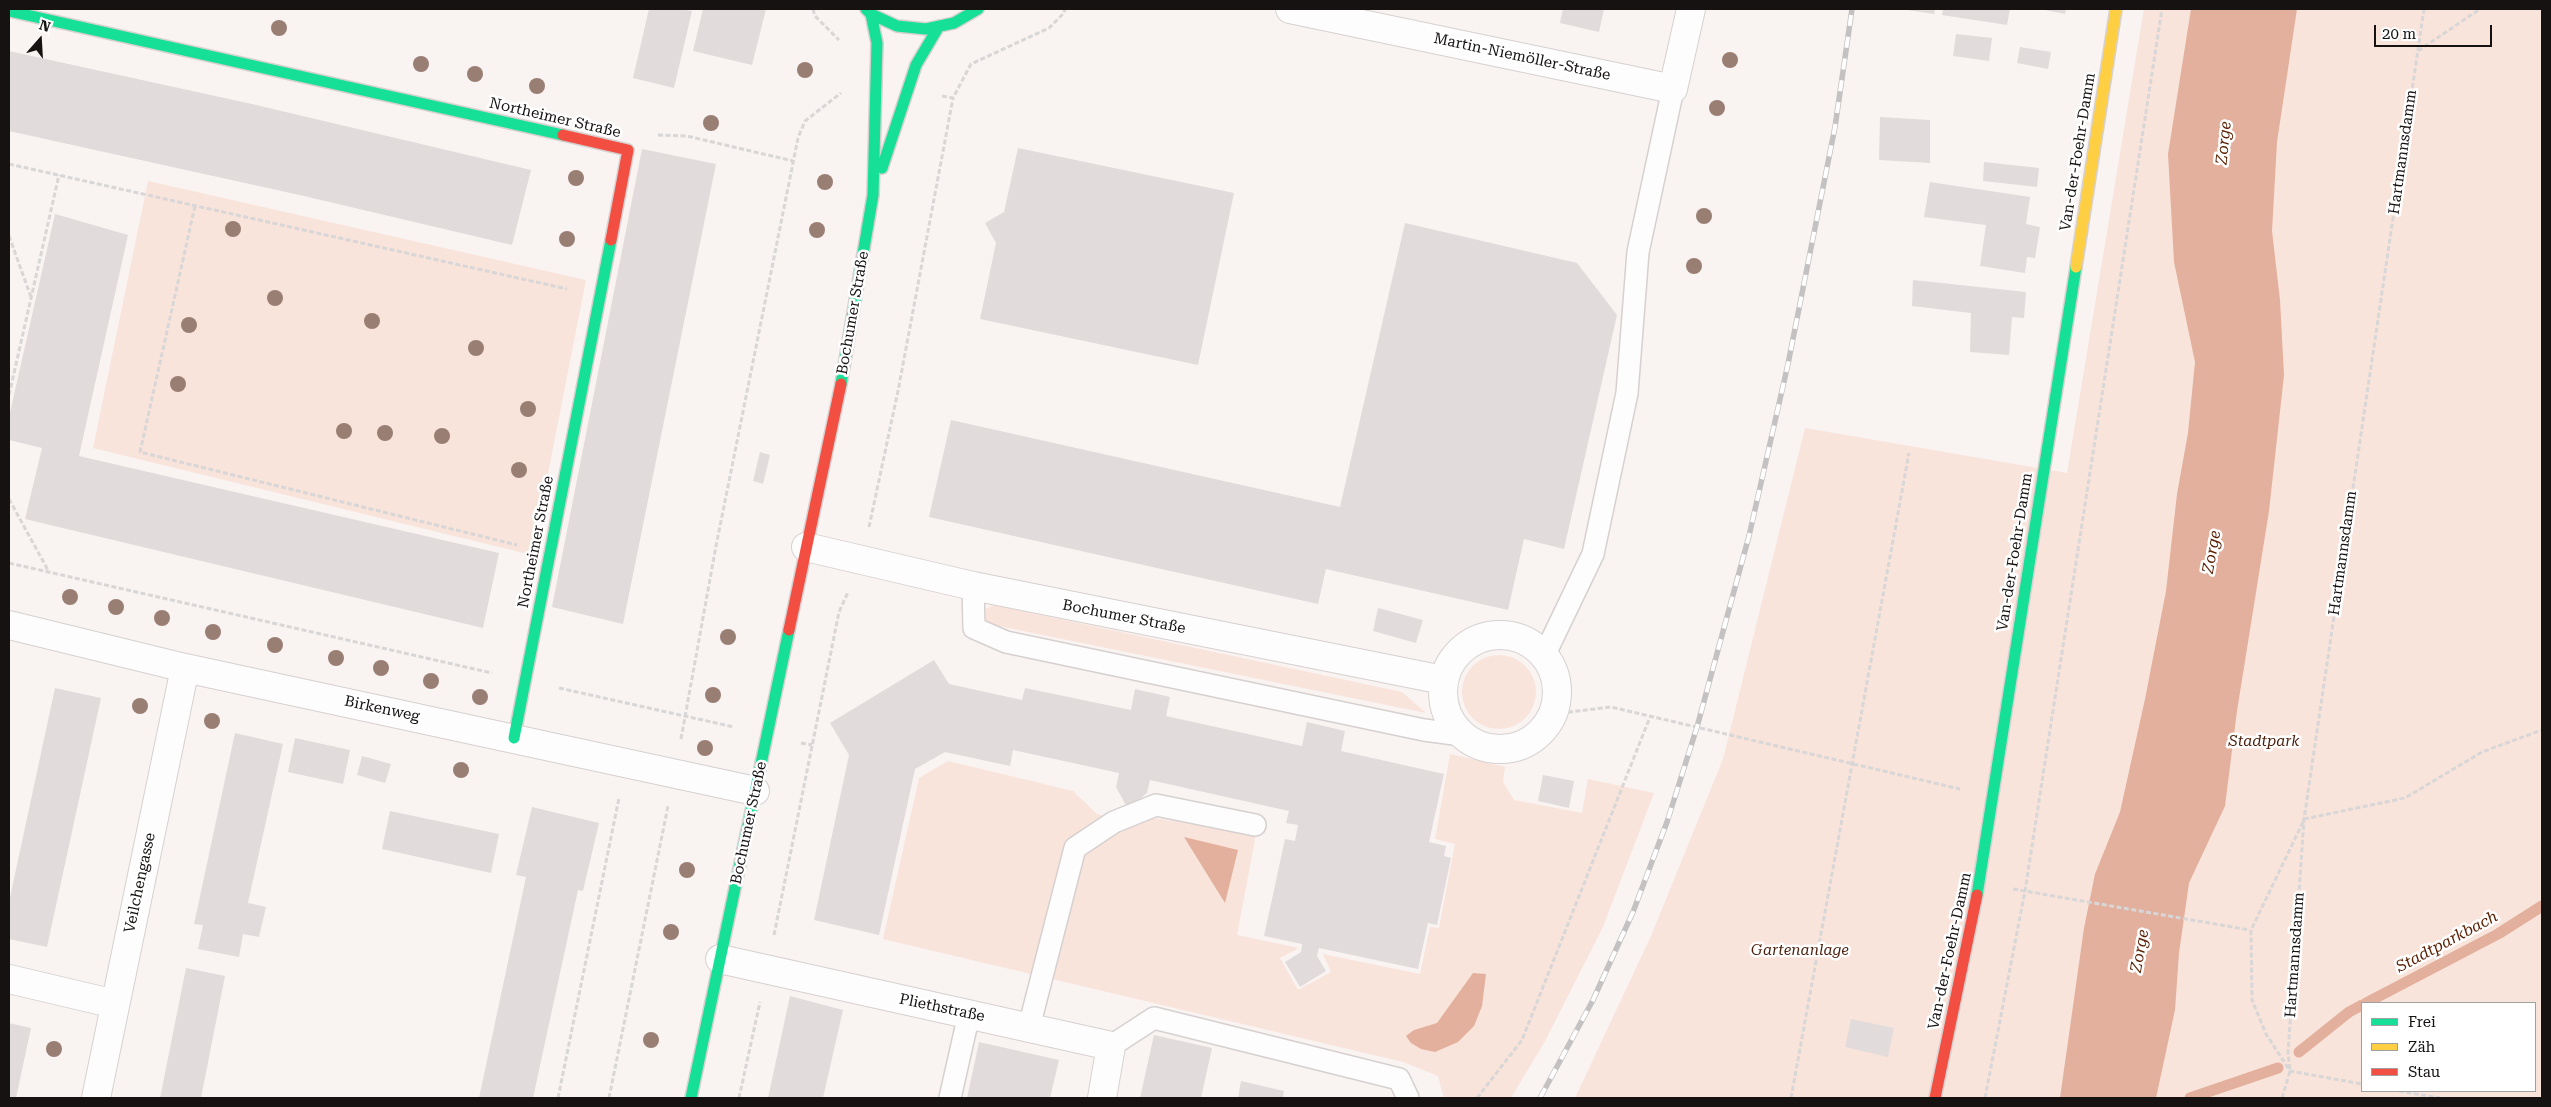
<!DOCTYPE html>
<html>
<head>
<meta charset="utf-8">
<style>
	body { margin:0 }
	#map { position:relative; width:2551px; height:1107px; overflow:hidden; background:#f9f3f2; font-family:"Roboto Serif",serif }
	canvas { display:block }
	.frame { position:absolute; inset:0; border:10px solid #151211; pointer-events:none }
	.legend { position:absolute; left:2361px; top:1002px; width:175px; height:90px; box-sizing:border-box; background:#fff; border:1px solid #a1a0a0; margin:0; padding:6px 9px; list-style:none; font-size:15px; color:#151211 }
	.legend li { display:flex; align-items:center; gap:10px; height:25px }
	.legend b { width:25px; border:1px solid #a1a0a0 }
	.north { position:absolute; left:15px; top:15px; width:50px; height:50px; -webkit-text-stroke:4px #fff; paint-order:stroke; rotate:19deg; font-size:14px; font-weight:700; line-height:20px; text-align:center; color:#151211 }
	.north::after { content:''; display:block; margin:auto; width:18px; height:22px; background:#151211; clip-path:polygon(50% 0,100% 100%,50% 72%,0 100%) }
	.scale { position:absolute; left:2374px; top:25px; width:118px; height:22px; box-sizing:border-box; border:2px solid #151211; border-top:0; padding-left:6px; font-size:15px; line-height:18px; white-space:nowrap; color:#151211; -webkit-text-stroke:4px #fff; paint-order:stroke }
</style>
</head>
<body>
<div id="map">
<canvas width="2551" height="1107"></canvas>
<div class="frame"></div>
<ul class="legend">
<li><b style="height:6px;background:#16e098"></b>Frei</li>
<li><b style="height:6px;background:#ffcf43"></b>Zäh</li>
<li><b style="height:6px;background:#f24e42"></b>Stau</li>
</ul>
<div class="north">N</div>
<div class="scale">20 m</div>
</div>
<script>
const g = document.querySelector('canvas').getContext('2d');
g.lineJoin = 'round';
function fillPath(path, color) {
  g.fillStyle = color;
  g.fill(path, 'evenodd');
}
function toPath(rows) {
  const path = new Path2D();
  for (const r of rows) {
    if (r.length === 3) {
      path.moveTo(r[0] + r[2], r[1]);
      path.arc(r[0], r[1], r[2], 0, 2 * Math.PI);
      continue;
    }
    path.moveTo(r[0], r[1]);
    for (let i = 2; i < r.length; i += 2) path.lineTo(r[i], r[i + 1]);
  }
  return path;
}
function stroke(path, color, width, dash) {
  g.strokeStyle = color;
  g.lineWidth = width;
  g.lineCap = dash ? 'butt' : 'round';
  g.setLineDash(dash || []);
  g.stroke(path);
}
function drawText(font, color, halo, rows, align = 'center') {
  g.font = font + ' "Roboto Serif",serif';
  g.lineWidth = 5;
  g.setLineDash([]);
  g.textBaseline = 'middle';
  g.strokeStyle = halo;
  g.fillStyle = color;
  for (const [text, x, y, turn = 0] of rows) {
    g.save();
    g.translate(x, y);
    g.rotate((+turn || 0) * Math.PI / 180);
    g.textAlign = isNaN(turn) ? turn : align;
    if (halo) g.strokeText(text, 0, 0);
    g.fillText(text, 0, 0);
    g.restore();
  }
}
fillPath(toPath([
	[2144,9,2542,9,2542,1098,1575,1098,1651,936,1723,759,1805,428,2067,473],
	[2362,1003,2535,1003,2535,1091,2362,1091],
	[148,181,586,280,532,555,93,448],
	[994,605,1402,692,1426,713,984,623,985,609],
	[1499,692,37],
	[1450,754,1505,767,1503,782,1514,800,1582,813,1588,779,1654,793,1603,927,1544,1043,1511,1098,1444,1098,1438,1076,1403,1062,883,939,919,778,948,761,1073,791,1097,814,1139,825,1147,817,1256,834,1237,935,1299,948,1280,958,1298,990,1331,972,1323,954,1420,974,1430,927,1439,928,1455,844,1435,839]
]), '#f9e4db');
fillPath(toPath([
	[2191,9,2297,9,2277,142,2272,231,2280,300,2284,375,2269,511,2237,711,2225,806,2189,883,2179,953,2175,1010,2156,1098,2060,1098,2084,928,2095,874,2120,812,2145,699,2166,591,2177,494,2188,433,2195,362,2174,262,2168,154],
	[1184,837,1238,850,1225,903],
	[1473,973,1486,974,1482,1006,1474,1026,1458,1042,1435,1052,1421,1049,1411,1043,1406,1036,1414,1030,1437,1023]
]), '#e2b09d');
stroke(toPath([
	[2366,1003,2498,934,2542,906],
	[2299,1052,2349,1012,2362,1005],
	[2190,1098,2278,1068]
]), '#e2b09d', 11);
fillPath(toPath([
	[649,9,681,9,692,11,674,88,633,78],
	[703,9,766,9,752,65,693,51],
	[1563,9,1604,9,1599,32,1560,23],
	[1900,9,1935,9,1934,14],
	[1943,9,2010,9,2007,25,1942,15],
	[2040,9,2066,9,2065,14],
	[1956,34,1992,38,1989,61,1953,56],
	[2020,47,2051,52,2048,69,2017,63],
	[9,51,252,104,531,170,512,245,304,196,9,131],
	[1880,117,1930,120,1930,163,1879,160],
	[1018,148,1234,193,1198,365,980,319,996,243,985,223,1004,212],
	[642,149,716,164,623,624,552,607],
	[1984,162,2039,168,2037,187,1983,181],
	[1930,182,2030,197,2026,224,2040,227,2035,258,2027,257,2025,273,1980,266,1986,225,1924,217],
	[55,214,128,235,79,456,499,553,483,628,25,519,42,448,9,440,9,417],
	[1405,223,1577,263,1617,315,1564,549,1524,539,1508,610,1326,569,1318,604,929,517,951,420,1340,507],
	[1913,280,2026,292,2024,318,2012,317,2009,355,1970,352,1971,313,1912,306],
	[760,452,770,455,763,484,753,481],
	[1378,608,1423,620,1416,643,1373,631],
	[934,660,949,684,1022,700,1025,688,1131,710,1135,689,1170,697,1166,716,1302,746,1307,722,1345,731,1341,751,1444,774,1429,842,1446,846,1444,856,1451,858,1437,925,1428,923,1418,969,1319,948,1317,956,1326,971,1300,987,1285,962,1301,952,1302,944,1264,936,1285,839,1295,841,1298,825,1286,823,1289,811,1150,780,1147,793,1128,809,1116,787,1119,773,1013,750,1010,766,945,752,915,769,879,935,814,920,849,755,830,723],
	[55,688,101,698,47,947,9,939,9,902],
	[235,733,283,744,248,903,266,907,259,937,243,934,239,957,198,949,203,925,194,924],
	[295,738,350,750,343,784,288,772],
	[362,756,391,764,385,783,357,775],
	[1543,775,1574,781,1569,808,1538,801],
	[532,807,599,823,583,891,578,890,533,1098,479,1098,526,877,516,875],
	[390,811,499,834,491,873,382,849],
	[186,968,225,976,201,1098,160,1098],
	[790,996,843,1010,823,1098,768,1098],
	[1851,1019,1894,1028,1888,1057,1845,1047],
	[9,1023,31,1028,16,1098,9,1098],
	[1154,1035,1212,1048,1201,1098,1140,1098],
	[979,1042,1059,1060,1050,1098,967,1098],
	[1241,1081,1284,1091,1283,1098,1238,1098]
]), '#e1dcdb');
const lane = toPath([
	[973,586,974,628,1006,642,1424,730,1462,735],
	[1544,656,1593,554,1627,393,1638,252,1673,89],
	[1029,1027,1075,848,1114,822,1156,805,1255,825],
	[1111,1046,1154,1018,1399,1079,1408,1098],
	[950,1098,969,1014]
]);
const street = toPath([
	[1290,9,1673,89,1691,9],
	[806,547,973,586,1443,680],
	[9,625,185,668,755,791],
	[1500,692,57],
	[720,959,1111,1046,1102,1098],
	[9,979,115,1004],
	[96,1098,185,668]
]);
const fast = toPath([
	[866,9,871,14,897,26,926,29,954,23,978,9],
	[9,11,563,135],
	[882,168,916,65,939,26],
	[841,384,873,195,877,43,871,14],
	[514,738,611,240],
	[1977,895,2076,267],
	[691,1098,789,630]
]);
const slow = toPath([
	[2076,267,2116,9]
]);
const jam = toPath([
	[563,135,628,150,611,240],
	[789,630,841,384],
	[1935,1098,1977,895]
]);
stroke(lane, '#d6d1d0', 24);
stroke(street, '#d6d1d0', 30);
stroke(fast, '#d6d1d0', 14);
stroke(slow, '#d6d1d0', 14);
stroke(jam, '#d6d1d0', 14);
stroke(toPath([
	[813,9,815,16,839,40],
	[2418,51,2480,9],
	[942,96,953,98,971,64,1049,28,1064,13,1065,9],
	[658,135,687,136,793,161],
	[9,164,567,289],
	[195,206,140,452,517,545],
	[9,236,31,297],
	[9,395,59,175],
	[9,499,49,572],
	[869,527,898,391,953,98],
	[9,563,492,673],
	[559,688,734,727],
	[1553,714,1611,707,1960,789],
	[681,739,716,546,798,138,805,121,841,93],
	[801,743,812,745],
	[2304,819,2405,798,2482,752,2542,730],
	[2303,822,2251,930,2252,1000,2266,1034,2290,1071,2362,1084],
	[2013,889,2250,930],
	[774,935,839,612,848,592],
	[2399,1091,2440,1098],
	[558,1098,619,798],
	[609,1098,668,806],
	[739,1098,760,1002],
	[1477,1098,1522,1040,1650,717],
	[1791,1098,1909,453],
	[1985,1098,2025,891,2162,9],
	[2282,1098,2290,1071,2288,1053,2304,819,2424,9]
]), '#d8d6d6', 3, [5, 2.5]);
stroke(lane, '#fefdfd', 21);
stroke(street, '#fefdfd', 28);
stroke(fast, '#16e098', 11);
stroke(slow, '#ffcf43', 11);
stroke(jam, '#f24e42', 11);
const rail = toPath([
	[1540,1098,1593,1000,1633,912,1667,822,1697,727,1749,536,1788,364,1835,127,1852,9]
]);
stroke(rail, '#c3c1c1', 5.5);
stroke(rail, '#fff', 4, [11]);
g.fillStyle = '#997e73';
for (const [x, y] of [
	[279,28],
	[1730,60],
	[421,64],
	[805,70],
	[475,74],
	[537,86],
	[1717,108],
	[711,123],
	[576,178],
	[825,182],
	[1704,216],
	[233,229],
	[817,230],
	[567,239],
	[1694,266],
	[275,298],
	[372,321],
	[189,325],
	[476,348],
	[178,384],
	[528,409],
	[344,431],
	[385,433],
	[442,436],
	[519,470],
	[70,597],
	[116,607],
	[162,618],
	[213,632],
	[728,637],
	[275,645],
	[336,658],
	[381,668],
	[431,681],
	[713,695],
	[480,697],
	[140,706],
	[212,721],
	[705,748],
	[461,770],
	[687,870],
	[671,932],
	[651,1040],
	[54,1049]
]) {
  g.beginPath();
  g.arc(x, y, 8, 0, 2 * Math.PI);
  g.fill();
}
drawText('15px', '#151211', '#fff', [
	["Martin-Niemöller-Straße",1522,57,12],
	["Northeimer Straße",555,118,13],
	["Van-der-Foehr-Damm",2078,152,-81],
	["Hartmannsdamm",2403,152,-82],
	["Bochumer Straße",853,313,-80],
	["Northeimer Straße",536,542,-79],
	["Van-der-Foehr-Damm",2015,552,-81],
	["Hartmannsdamm",2343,553,-82],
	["Bochumer Straße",1124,617,11],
	["Birkenweg",382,709,12],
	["Bochumer Straße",749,823,-78],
	["Veilchengasse",140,883,-78],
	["Van-der-Foehr-Damm",1950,951,-78],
	["Hartmannsdamm",2295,955,-86],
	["Pliethstraße",942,1008,12]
]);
drawText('italic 15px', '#4a1e0b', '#fff', [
	["Stadtpark",2264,742],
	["Gartenanlage",1800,951]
]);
drawText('italic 16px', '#5a1e00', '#fff', [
	["Zorge",2224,143,-84],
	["Zorge",2212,552,-80],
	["Stadtparkbach",2447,942,-28],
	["Zorge",2140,951,-80]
]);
</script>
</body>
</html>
